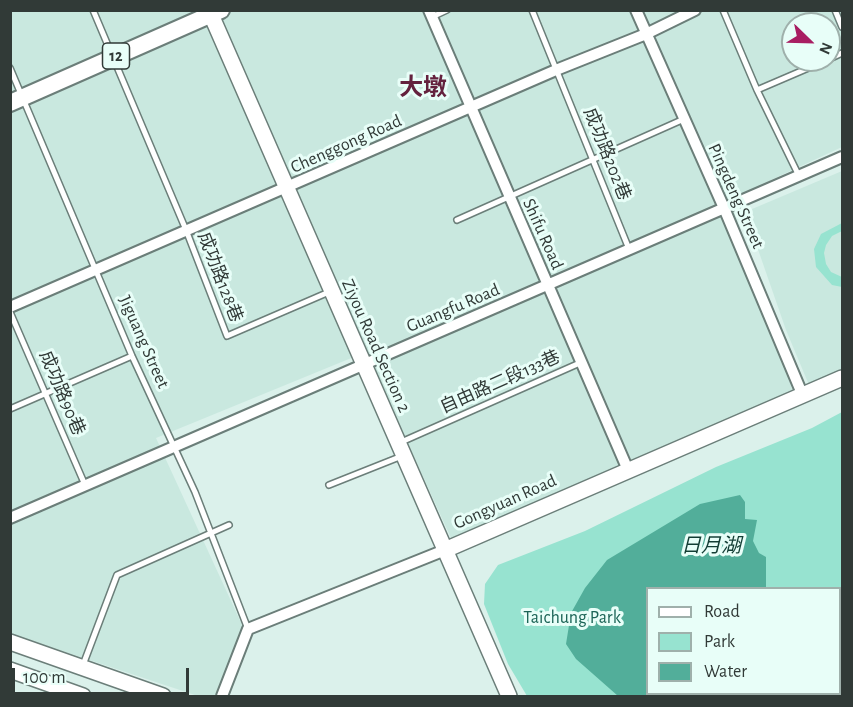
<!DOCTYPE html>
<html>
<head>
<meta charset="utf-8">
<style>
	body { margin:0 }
	#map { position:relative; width:853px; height:707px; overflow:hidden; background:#dbf1eb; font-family:"Alegreya Sans",sans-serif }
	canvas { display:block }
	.frame { position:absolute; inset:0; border:12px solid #313a37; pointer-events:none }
	.legend { position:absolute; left:646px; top:587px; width:195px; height:108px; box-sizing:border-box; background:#e8fef8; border:2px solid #9fb0ab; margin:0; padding:8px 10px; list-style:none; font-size:18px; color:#313a37 }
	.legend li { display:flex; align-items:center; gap:12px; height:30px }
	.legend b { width:30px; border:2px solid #9fb0ab }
	.north { position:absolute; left:781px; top:12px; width:60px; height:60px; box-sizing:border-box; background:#e8fef8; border:2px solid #9fb0ab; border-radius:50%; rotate:113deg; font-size:16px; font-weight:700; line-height:24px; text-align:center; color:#313a37 }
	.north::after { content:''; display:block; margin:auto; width:21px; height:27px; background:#a81e62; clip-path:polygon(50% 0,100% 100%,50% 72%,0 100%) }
	.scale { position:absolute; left:12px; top:668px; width:177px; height:27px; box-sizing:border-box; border:3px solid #313a37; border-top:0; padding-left:8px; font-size:18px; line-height:21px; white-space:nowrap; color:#313a37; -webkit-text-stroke:4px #e8fef8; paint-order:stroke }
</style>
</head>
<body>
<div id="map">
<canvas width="853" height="707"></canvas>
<div class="frame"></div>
<ul class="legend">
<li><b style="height:8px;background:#fff"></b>Road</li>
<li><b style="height:16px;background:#97e3d0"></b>Park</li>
<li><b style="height:16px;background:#52ae9a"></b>Water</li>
</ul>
<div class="north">N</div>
<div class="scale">100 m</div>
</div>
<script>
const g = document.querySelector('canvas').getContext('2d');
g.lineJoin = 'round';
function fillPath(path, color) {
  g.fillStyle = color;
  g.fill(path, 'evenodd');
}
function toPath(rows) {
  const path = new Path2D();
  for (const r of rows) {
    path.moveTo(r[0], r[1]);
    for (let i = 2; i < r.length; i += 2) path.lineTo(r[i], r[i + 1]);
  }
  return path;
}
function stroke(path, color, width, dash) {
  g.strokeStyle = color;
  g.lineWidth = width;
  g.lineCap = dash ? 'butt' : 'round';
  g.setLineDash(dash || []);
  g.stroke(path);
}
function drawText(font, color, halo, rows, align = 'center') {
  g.font = font + ' "Alegreya Sans","Noto Sans TC",sans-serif';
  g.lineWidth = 6;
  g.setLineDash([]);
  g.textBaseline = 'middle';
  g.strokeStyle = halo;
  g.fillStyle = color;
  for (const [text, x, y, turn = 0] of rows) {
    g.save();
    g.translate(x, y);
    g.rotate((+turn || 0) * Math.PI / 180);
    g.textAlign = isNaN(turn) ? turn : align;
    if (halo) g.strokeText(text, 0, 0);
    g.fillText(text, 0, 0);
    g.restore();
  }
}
fillPath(toPath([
	[11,11,842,11,842,147,771,180,741,196,738,195,730,199,793,392,451,538,366,352,156,438,243,627,218,696,198,696,11,634],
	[793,24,829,24,829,60,793,60],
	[842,171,842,369,809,385,786,330,745,212]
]), '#c9e8df');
fillPath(toPath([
	[842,223,842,231,832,236,826,245,824,253,826,264,831,272,842,277,842,287,832,285,816,267,814,249,821,234],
	[842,412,842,696,527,696,508,664,484,604,485,584,498,565,585,531,716,467,812,428],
	[648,588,840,588,840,694,648,694]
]), '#97e3d0');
fillPath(toPath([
	[740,495,745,502,745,519,757,520,753,541,759,553,766,557,766,588,648,588,648,694,688,694,690,696,618,696,576,659,566,644,571,613,585,588,607,560,700,504]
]), '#52ae9a');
const lane = toPath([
	[93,10,186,230,227,336,329,292],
	[532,10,629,249],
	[723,10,757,90,799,176],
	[835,10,842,27],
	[432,17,447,10],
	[829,59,842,53],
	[10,68,132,356,195,492,248,629],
	[757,90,827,60],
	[457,220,684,119],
	[10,312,85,485],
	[10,409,132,356],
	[399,443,582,362],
	[329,485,402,456],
	[83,665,117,575,229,525]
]);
const street = toPath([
	[429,10,628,470],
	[636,10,724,208,803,396],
	[10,307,556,70,646,34,695,10],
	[10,518,842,157],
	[222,696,248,629,445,550]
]);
const secondary = toPath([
	[209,10,509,696],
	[445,550,842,378],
	[10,642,163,696],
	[10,670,83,696]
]);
const primary = toPath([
	[10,103,221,10]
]);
stroke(lane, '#6b7e79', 8);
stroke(street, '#6b7e79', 14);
stroke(secondary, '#6b7e79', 18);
stroke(primary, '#6b7e79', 20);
stroke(lane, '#fff', 5);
stroke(street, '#fff', 10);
stroke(secondary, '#fff', 15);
stroke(primary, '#fff', 16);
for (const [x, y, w] of [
	[116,56,27]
]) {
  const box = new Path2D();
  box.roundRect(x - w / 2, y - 13, w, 26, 4.5);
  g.fillStyle = '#e8fef8';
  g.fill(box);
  stroke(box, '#313a37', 1.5);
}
drawText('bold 16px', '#313a37', null, [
	["12",116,56]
]);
drawText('18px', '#313a37', '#e8fef8', [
	["Chenggong Road",346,144,-24],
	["成功路202巷",607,154,68],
	["Pingdeng Street",736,196,66],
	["Shifu Road",543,234,66],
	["成功路128巷",220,277,69],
	["Guangfu Road",453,308,-23],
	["Jiguang Street",144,342,66],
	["Ziyou Road Section 2",376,346,66],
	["自由路二段133巷",500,382,-24],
	["成功路90巷",62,393,67],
	["Gongyuan Road",505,502,-24]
]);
drawText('18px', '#1c6557', '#e8fef8', [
	["Taichung Park",572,618]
]);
drawText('italic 20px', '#123d34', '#e8fef8', [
	["日月湖",711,546]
]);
drawText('bold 24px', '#64223e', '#e8fef8', [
	["大墩",423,88]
]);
</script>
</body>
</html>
